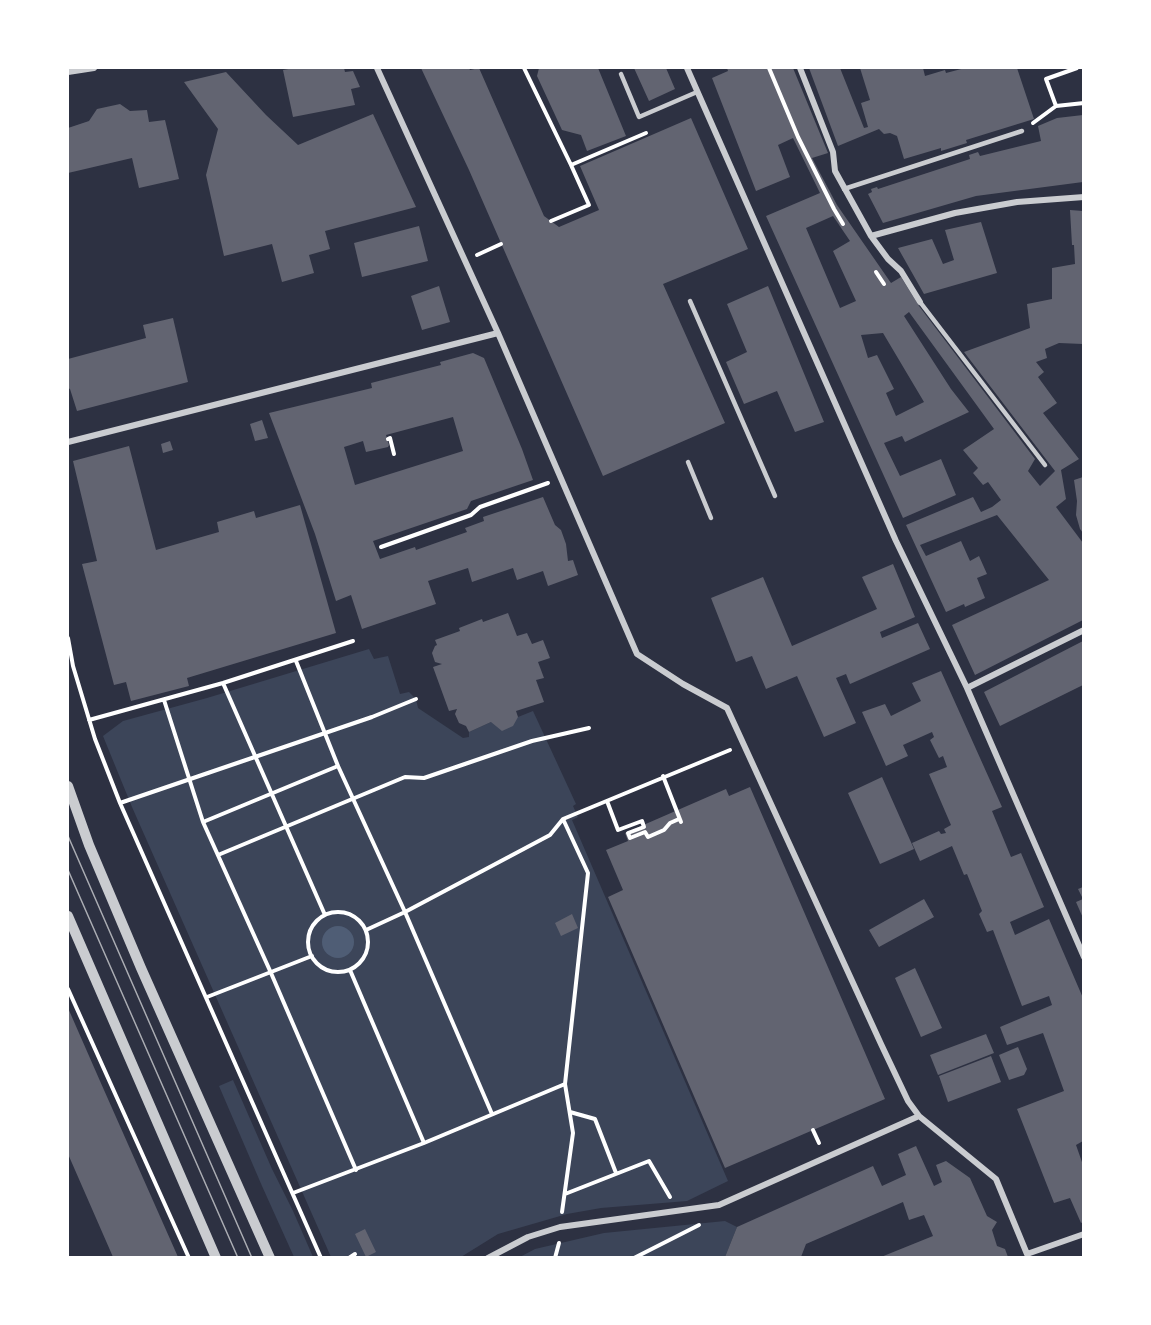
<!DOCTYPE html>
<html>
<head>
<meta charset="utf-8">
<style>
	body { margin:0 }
	#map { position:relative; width:1151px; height:1325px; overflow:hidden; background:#2d3142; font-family:Roboto,sans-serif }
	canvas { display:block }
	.frame { position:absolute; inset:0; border:69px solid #fff; pointer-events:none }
</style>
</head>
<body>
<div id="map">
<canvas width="1151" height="1325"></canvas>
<div class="frame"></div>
</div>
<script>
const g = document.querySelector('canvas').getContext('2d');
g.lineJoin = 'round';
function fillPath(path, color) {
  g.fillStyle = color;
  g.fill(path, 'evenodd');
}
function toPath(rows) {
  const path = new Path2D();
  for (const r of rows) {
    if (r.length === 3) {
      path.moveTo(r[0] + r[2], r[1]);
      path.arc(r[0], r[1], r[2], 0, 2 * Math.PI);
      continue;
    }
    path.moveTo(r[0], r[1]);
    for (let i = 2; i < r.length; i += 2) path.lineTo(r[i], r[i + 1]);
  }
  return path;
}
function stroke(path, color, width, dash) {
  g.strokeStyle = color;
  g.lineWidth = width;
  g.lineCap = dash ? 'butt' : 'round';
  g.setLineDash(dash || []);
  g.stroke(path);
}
fillPath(toPath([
	[369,649,374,659,388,656,400,694,409,692,416,699,418,708,463,738,469,737,469,732,491,722,518,717,533,711,576,804,573,806,578,817,572,820,728,1181,687,1201,601,1208,567,1214,498,1234,461,1257,331,1257,132,807,103,736,123,721,207,698],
	[233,1080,272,1169,293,1211,313,1257,294,1257,262,1186,219,1086],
	[725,1221,737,1227,725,1257,518,1258,535,1249,604,1233]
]), '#3c4559');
fillPath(toPath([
	[338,942,16]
]), '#4f5d75');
fillPath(toPath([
	[294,68,344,68,345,72,353,71,360,87,351,89,355,105,293,117,283,70],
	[421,68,469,68,470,70,479,68,544,216,559,227,599,210,580,166,691,118,748,249,663,284,725,423,603,476,469,170],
	[539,68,598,68,626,136,587,151,581,135,562,130,537,76],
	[634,68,666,68,675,89,649,101],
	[727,68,793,68,828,153,812,158,837,205,891,283,901,277,919,306,1035,459,1028,471,1040,486,1055,471,964,352,1030,328,1027,304,1052,299,1052,268,1075,264,1074,245,1072,245,1070,210,1083,211,1083,344,1059,343,1045,349,1047,358,1036,362,1044,372,1038,377,1057,403,1043,413,1079,459,1061,470,1066,499,1056,507,1083,543,1083,620,975,675,952,625,1049,580,997,515,920,545,926,556,961,541,970,561,979,556,987,574,977,578,985,598,965,607,964,604,946,612,906,525,973,497,981,512,992,507,1001,500,988,482,983,485,973,473,978,468,963,450,994,429,909,312,904,316,951,389,969,412,905,442,902,436,884,443,900,476,941,459,956,495,903,518,766,216,820,193,793,138,778,145,790,177,756,191,712,78,728,71],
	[833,216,850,241,833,251,856,301,840,308,806,228],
	[883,333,924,402,896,416,886,393,894,389,877,355,868,358,861,335],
	[809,68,840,68,864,128,868,127,861,103,870,100,860,68,923,68,925,76,945,70,946,73,965,68,1017,68,1034,119,966,140,967,143,941,151,941,148,904,159,897,136,890,133,884,134,879,129,838,146],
	[226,72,266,115,298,145,373,114,416,207,325,231,330,249,309,255,314,273,282,282,272,244,224,256,206,175,218,129,184,82],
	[120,104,130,111,147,110,149,122,165,120,179,179,139,188,132,158,68,173,68,128,89,121,97,109],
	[1083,115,1083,182,976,196,883,223,868,194,872,192,871,189,877,187,878,189,970,159,969,155,978,152,980,156,1041,141,1038,126,1057,118],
	[981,222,997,273,924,294,898,248,932,239,943,264,954,260,945,230],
	[419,226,428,261,362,277,354,243],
	[439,286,450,322,422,330,411,296],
	[768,286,824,422,795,432,777,391,744,404,726,362,747,352,727,304],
	[173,318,188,382,77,411,70,389,68,388,68,359,146,338,143,325],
	[473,353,484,358,522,449,533,480,471,501,467,509,373,541,380,559,415,547,416,550,467,532,465,528,484,521,483,517,543,497,555,525,561,530,566,544,568,561,573,560,578,575,548,586,543,571,517,580,513,568,472,582,468,568,428,581,436,604,362,629,351,595,336,601,315,534,269,413,372,388,371,383,441,365,440,362],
	[453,417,463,451,355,485,344,447,363,441,366,452,388,447,389,445,386,435],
	[262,420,268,438,255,441,250,424],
	[170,441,173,450,163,453,161,444],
	[129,446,156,550,219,532,217,522,254,511,256,518,300,505,336,633,187,678,189,686,131,701,126,682,114,685,82,564,97,561,73,461],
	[1083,477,1083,533,1080,529,1076,515,1077,501,1074,480],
	[893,564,915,617,880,632,882,638,918,623,930,649,850,684,846,674,836,678,856,723,824,737,797,676,766,689,752,656,736,662,711,598,763,577,792,646,877,609,862,577],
	[508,613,517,636,527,633,532,644,543,640,550,658,538,662,544,678,536,680,544,702,516,711,518,717,513,726,502,731,491,722,469,732,466,726,459,723,455,714,457,709,449,711,433,667,442,664,435,662,432,653,435,646,437,645,435,640,460,631,459,628,482,619,483,622],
	[1083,641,1083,685,1000,726,984,692],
	[941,671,1002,807,992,811,1011,857,1021,853,1044,907,1010,922,1015,935,1049,919,1083,998,1083,1141,1076,1145,1083,1165,1083,1222,1081,1223,1070,1198,1054,1203,1017,1109,1064,1091,1043,1033,1007,1045,1000,1027,1052,1005,1049,996,1022,1006,993,930,987,932,979,914,982,911,967,874,964,875,952,846,920,861,912,843,939,831,941,834,946,833,944,829,951,825,929,774,947,767,943,756,939,758,930,740,934,737,932,732,903,745,908,756,886,766,862,712,885,704,891,716,921,701,912,683],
	[882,777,914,849,880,864,848,793],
	[750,787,885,1099,725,1168,608,897,623,890,606,850,628,841,625,833,726,789,729,796],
	[1083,887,1083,918,1076,902,1083,899,1078,889],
	[924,899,934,917,879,947,869,930],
	[572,914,578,928,561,936,555,923],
	[915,968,942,1028,921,1037,895,978],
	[68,1008,100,1081,178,1257,113,1257,68,1154],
	[986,1034,994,1053,938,1075,930,1055],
	[1018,1047,1027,1069,1024,1075,1009,1080,999,1055],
	[991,1056,1001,1082,948,1102,939,1076],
	[916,1146,934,1186,942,1182,936,1165,946,1161,970,1178,987,1216,997,1222,992,1230,997,1246,1005,1249,1008,1257,881,1257,933,1236,924,1215,909,1220,903,1202,806,1244,801,1257,725,1257,737,1227,873,1166,882,1186,906,1175,898,1154],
	[365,1229,376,1252,366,1257,355,1234]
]), '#626471');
stroke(toPath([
	[524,68,571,165],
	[769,68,798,137,834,209,843,224],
	[1056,106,1046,79,1077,68],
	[1033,123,1056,106,1084,103],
	[551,221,589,205,571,165,646,133],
	[477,255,501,244],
	[876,272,884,284],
	[388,439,390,438,394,454],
	[381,547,471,515,480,507,548,483],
	[68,638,73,666,95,739,120,803,321,1258],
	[296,661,338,766],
	[223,683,325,915],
	[164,700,203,822],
	[89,720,223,683,353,641],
	[663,776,681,822],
	[607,801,618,830,642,821,644,827,628,833,630,838,645,832,648,837,664,830,670,823,679,819],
	[120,803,372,717,416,699],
	[218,855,405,777,424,778,532,741,589,728],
	[338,942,30],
	[366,930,405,912,550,835,563,819,730,750],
	[350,970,424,1143],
	[68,989,189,1258],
	[207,997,312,956],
	[570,1112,595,1119,616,1173],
	[813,1130,819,1143],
	[356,1170,271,973,203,822,338,766,405,912,492,1114],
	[293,1193,424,1143,565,1084],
	[565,1194,649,1161,670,1197],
	[562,1212,573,1133,565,1084,588,873,563,819],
	[349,1258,355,1254],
	[555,1258,559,1243],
	[634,1258,699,1225]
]), '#fff', 4);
stroke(toPath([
	[621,74,639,117,697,92],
	[844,189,1022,131],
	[690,301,775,496],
	[920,302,1045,465],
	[688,462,711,518]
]), '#caccd0', 4.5);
stroke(toPath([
	[377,68,498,333,637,654,683,684,727,708,881,1044,908,1101,919,1116,996,1179,1027,1254,1084,1234],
	[687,68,896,541,967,688,1084,957],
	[800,68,833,152,835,171,871,236,888,259,901,271,920,302],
	[68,72,94,68],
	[871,236,955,213,1017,202,1084,197],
	[68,442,498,333],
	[967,688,1084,630],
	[488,1258,528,1237,560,1227,719,1205,919,1116]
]), '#caccd0', 6);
stroke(toPath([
	[68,786,89,845,141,968,270,1258],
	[68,916,216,1258]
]), '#caccd0', 10);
stroke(toPath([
	[68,836,252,1258],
	[68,870,238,1258]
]), '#abadb3', 1.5);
</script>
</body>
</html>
